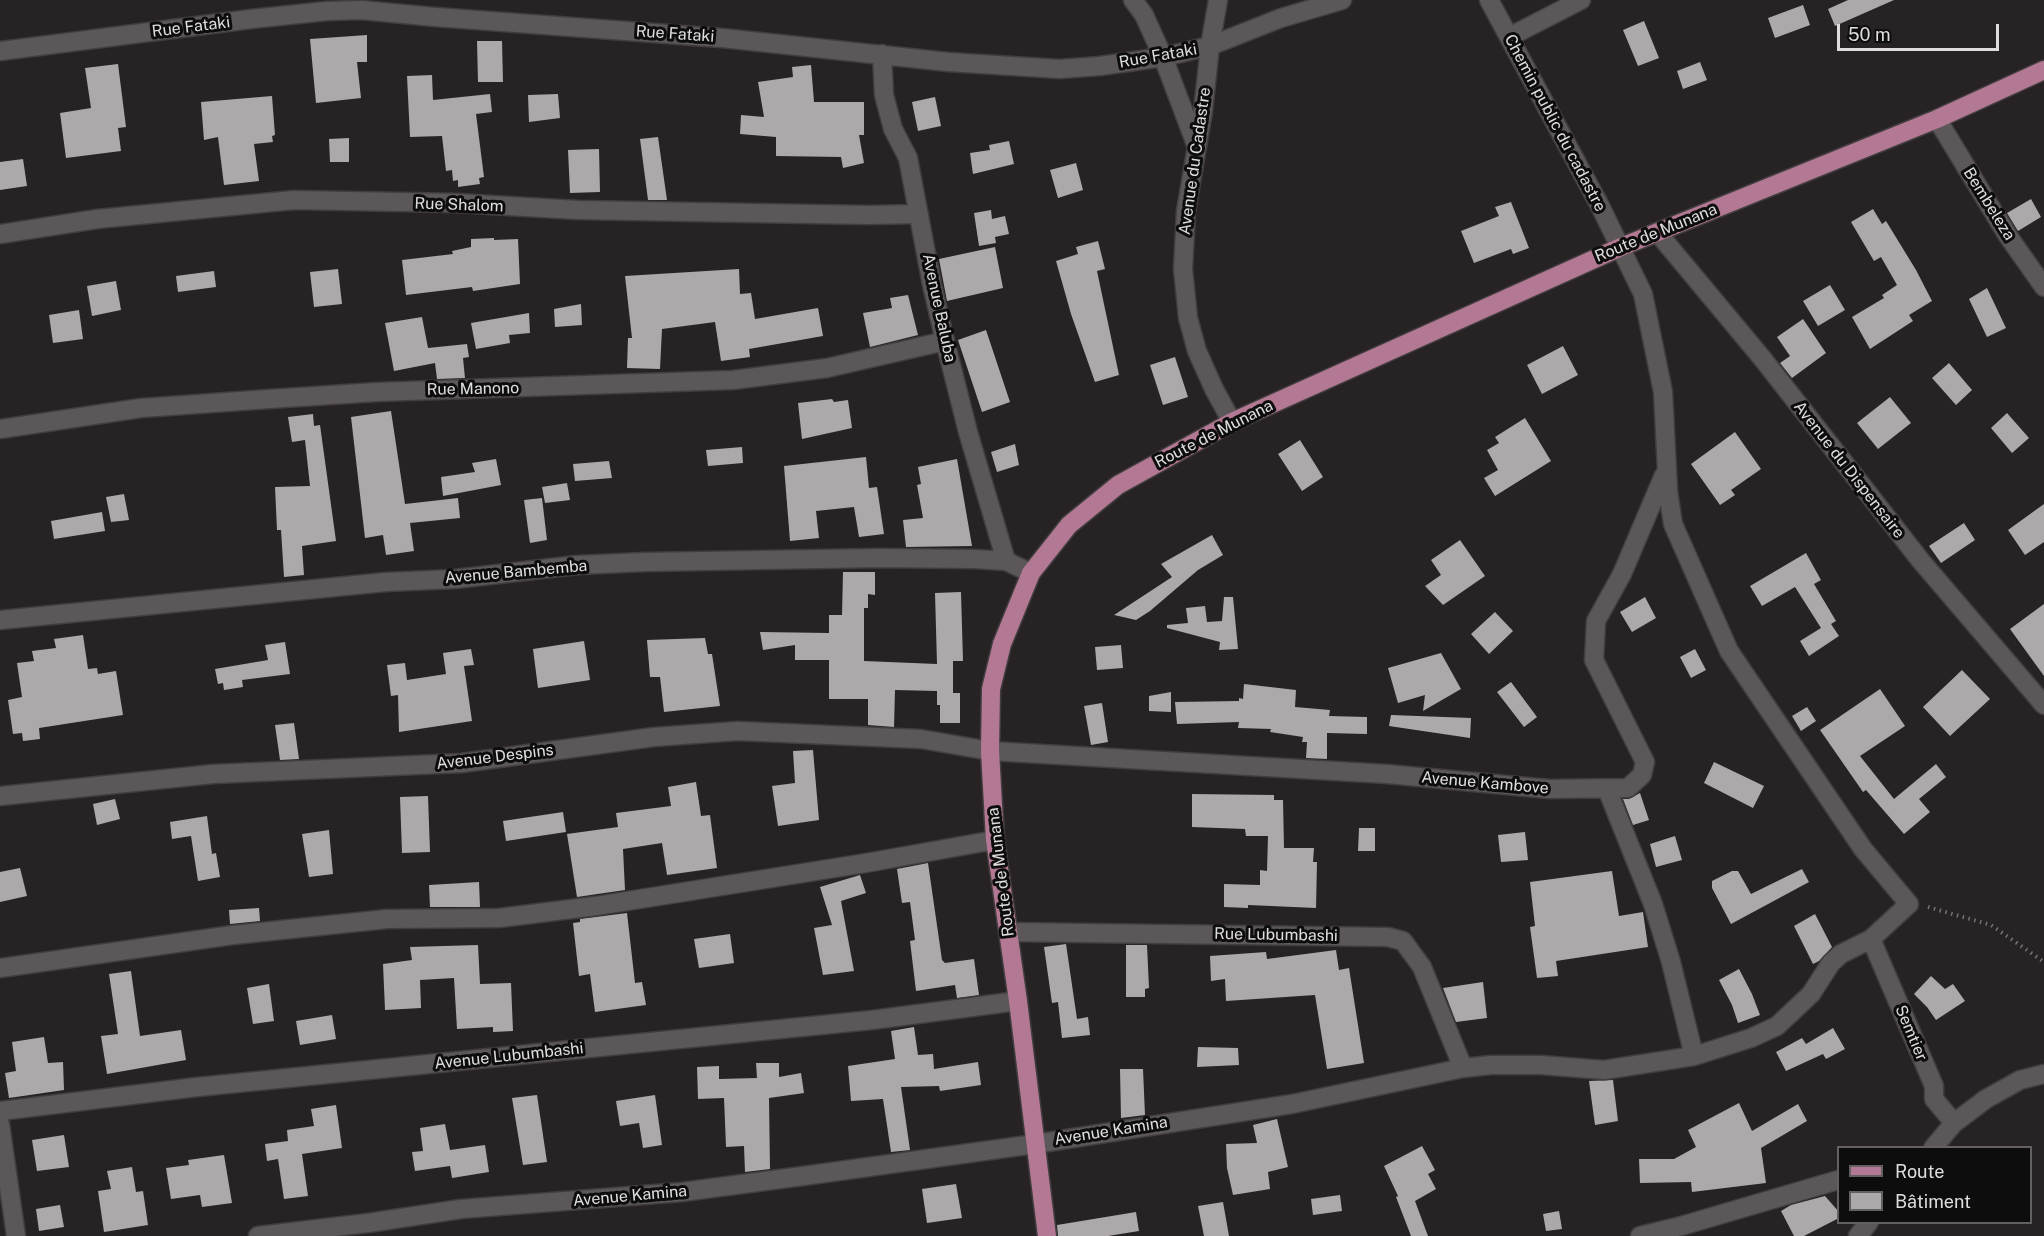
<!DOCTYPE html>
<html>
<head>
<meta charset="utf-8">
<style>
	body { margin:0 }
	#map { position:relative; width:2044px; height:1236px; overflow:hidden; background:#272324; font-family:"Public Sans",sans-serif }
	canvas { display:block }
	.legend { position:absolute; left:1837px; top:1146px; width:195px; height:78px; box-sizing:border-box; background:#0e0d0d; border:2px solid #626061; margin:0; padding:8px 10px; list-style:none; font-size:18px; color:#e0ddde }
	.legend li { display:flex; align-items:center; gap:12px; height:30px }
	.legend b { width:30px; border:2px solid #626061 }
	.scale { position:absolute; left:1837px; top:24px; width:162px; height:27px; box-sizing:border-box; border:3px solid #e0ddde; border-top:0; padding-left:8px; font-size:18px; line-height:21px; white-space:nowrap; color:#e0ddde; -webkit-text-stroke:4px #0e0d0d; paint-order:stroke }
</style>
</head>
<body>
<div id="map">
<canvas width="2044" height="1236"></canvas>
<ul class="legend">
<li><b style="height:8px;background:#b37893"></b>Route</li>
<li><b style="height:16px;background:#ada8aa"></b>Bâtiment</li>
</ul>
<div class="scale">50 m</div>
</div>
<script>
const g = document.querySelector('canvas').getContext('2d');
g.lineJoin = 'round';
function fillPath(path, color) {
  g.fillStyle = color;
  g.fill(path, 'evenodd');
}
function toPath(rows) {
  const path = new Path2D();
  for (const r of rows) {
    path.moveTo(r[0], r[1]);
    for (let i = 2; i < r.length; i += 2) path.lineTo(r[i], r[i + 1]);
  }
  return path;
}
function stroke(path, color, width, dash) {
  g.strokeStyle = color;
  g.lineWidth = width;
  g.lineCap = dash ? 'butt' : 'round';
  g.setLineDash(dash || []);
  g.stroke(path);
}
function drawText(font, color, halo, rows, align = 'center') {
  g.font = font + ' "Public Sans",sans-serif';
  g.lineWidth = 6;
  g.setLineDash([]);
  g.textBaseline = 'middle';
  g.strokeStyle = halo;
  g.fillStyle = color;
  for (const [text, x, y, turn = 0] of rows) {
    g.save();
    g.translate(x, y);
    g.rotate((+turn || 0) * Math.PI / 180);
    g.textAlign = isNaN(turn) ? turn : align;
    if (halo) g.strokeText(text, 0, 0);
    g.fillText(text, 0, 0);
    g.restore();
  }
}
fillPath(toPath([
	[1848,0,1894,0,1835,26,1828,9],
	[1803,5,1810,25,1775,38,1768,18],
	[1644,21,1659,58,1638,66,1623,30],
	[367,35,367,62,357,62,361,98,316,103,310,39],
	[477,41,502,41,503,82,478,82],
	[1700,62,1707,80,1683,89,1677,71],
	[118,64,126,127,118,128,121,151,66,158,60,113,91,108,85,68],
	[811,65,814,102,864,102,864,135,859,135,864,163,843,168,841,157,776,156,776,137,740,134,741,115,764,117,758,82,793,77,792,67],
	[432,75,433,100,490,94,492,112,476,114,484,177,479,178,480,184,458,187,458,180,453,181,452,170,446,171,442,136,410,137,407,76],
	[558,94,560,118,529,122,528,95],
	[272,96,275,135,272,136,273,142,254,144,259,181,224,185,218,137,204,140,201,102],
	[935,97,941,126,918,131,912,102],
	[658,137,667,200,648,200,640,139],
	[349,138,349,162,330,162,329,139],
	[1009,141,1014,164,973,174,970,153,990,150,989,145],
	[599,149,600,192,570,193,568,150],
	[23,159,27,186,0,190,0,162],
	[1076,163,1083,190,1058,198,1050,170],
	[2031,199,2041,217,2018,231,2007,213],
	[1511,202,1529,248,1513,254,1511,249,1474,263,1461,231,1499,216,1495,207],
	[1873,209,1882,224,1886,221,1916,270,1932,301,1909,315,1913,321,1870,349,1852,317,1884,298,1882,295,1897,285,1881,257,1874,261,1851,222],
	[991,210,992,219,1005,216,1009,234,995,237,996,243,979,246,974,213],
	[494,238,494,240,518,239,520,284,473,291,472,287,406,295,402,260,453,254,452,251,471,247,471,239],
	[1098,241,1105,269,1097,271,1119,375,1095,382,1071,314,1056,261,1078,254,1076,247],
	[995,247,1003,288,947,301,939,259],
	[338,269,342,304,314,307,310,272],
	[739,269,740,294,751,293,755,319,818,308,823,336,749,349,750,357,721,361,715,322,662,329,660,369,627,368,628,338,632,338,625,276],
	[214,271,216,287,178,292,176,276],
	[116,281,121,310,92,316,87,286],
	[1830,285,1845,310,1818,326,1803,301],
	[1987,288,2006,328,1987,337,1969,299],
	[908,295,918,335,870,347,863,313,892,308,890,298],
	[581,304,582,325,555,327,554,309],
	[79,310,83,339,53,343,49,315],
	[529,313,530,333,509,335,510,343,476,349,471,323],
	[422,317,428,348,467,344,469,357,463,358,465,378,437,379,435,363,394,371,385,323],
	[1803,319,1826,353,1792,378,1780,363,1790,356,1777,337],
	[986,330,1010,402,982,412,958,340],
	[1563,346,1578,375,1542,394,1527,365],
	[1175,357,1188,397,1163,405,1150,365],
	[1949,363,1972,390,1956,405,1932,378],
	[1890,397,1911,423,1878,449,1857,423],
	[832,399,834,402,848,400,852,428,802,439,798,403],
	[391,411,405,504,458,498,460,518,410,523,414,551,386,555,383,535,365,538,351,417],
	[2007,413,2029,438,2012,453,1991,428],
	[313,414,314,426,320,425,336,541,302,546,304,575,284,577,281,530,277,530,275,487,310,486,305,440,292,442,288,417],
	[1525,418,1551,461,1495,496,1484,478,1498,470,1487,450,1499,443,1495,437],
	[1735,432,1761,469,1731,490,1735,495,1720,505,1691,464],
	[1300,440,1323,477,1302,491,1278,454],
	[1015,444,1019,465,997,472,991,452],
	[742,447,743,463,708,466,706,450],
	[866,457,869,488,877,487,884,534,859,537,854,507,816,511,819,538,790,541,784,466],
	[496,459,501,485,443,496,441,477,475,472,472,463],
	[957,459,972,546,906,547,903,520,923,518,917,485,921,484,918,467],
	[609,461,612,478,575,481,573,464],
	[567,483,570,500,545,503,542,487],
	[124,494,129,520,111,522,106,497],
	[542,498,547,540,530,543,524,500],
	[2044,504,2044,542,2025,555,2008,530],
	[102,512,105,531,54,539,51,521],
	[1964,523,1975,540,1941,563,1929,546],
	[1212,535,1223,555,1198,570,1150,611,1136,620,1114,615,1172,577,1161,564],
	[1460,540,1485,576,1443,605,1425,586,1441,575,1431,560],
	[1806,553,1821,580,1814,584,1836,621,1831,624,1839,636,1809,656,1800,641,1821,628,1795,587,1762,606,1750,586],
	[843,572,875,572,875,595,868,594,868,608,864,608,864,661,937,664,935,593,961,592,963,661,953,661,953,693,960,693,960,723,940,723,940,705,937,705,937,691,895,690,894,727,868,725,868,699,829,699,829,660,795,660,795,645,763,650,760,632,829,633,829,615,842,615],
	[1224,597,1233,597,1238,649,1219,650,1220,642,1167,628,1167,625,1188,623,1186,608,1205,606,1207,622,1222,621],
	[1645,597,1656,618,1632,632,1620,612],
	[2044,604,2044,676,2010,629],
	[1495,612,1513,631,1489,654,1471,634],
	[83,635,88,669,97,668,98,674,116,671,123,715,39,728,40,739,23,741,22,733,13,734,8,700,22,697,17,663,34,661,32,651,56,648,54,639],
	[705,638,708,654,712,654,720,706,664,712,660,677,650,677,647,640],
	[584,641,590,680,538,688,533,649],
	[285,642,290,674,242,680,243,687,224,690,223,683,218,684,215,669,268,660,265,645],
	[1121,645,1123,668,1097,670,1095,647],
	[471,649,474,665,464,666,472,721,399,732,398,695,391,696,387,665,405,663,407,680,446,674,443,653],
	[1695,649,1706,670,1691,678,1680,657],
	[1441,653,1461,689,1423,711,1425,695,1398,703,1388,668],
	[1962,670,1990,699,1950,736,1923,707],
	[1511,682,1537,717,1524,727,1497,692],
	[1244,684,1296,690,1295,707,1330,710,1329,716,1367,717,1367,734,1327,733,1327,759,1306,758,1307,742,1302,742,1303,737,1270,732,1271,729,1238,728,1239,722,1177,724,1175,702,1239,701,1239,698,1243,699],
	[1880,689,1905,726,1860,756,1894,799,1936,764,1946,777,1919,799,1930,812,1904,834,1866,790,1863,792,1820,730],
	[1171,692,1171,712,1149,711,1149,696],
	[1102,703,1108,742,1091,745,1084,706],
	[1807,707,1816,721,1801,731,1792,716],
	[1391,715,1471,718,1470,738,1389,726],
	[294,723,299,759,280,760,275,725],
	[813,750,819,820,778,826,772,786,795,783,793,751],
	[1714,762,1764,786,1753,808,1704,783],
	[696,782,701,816,710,815,717,868,667,875,662,843,623,849,625,890,577,897,567,834,618,827,616,813,671,806,668,787],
	[1640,793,1649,820,1633,825,1623,799,1629,799],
	[1192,794,1274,795,1274,800,1283,800,1284,848,1314,848,1313,862,1317,862,1316,908,1248,905,1248,908,1224,907,1224,884,1260,885,1260,870,1267,871,1268,836,1246,836,1245,829,1192,827],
	[428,796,430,852,402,853,400,797],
	[115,799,120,819,97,825,93,804],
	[563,812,566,832,506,841,503,821],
	[207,816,212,854,216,853,220,877,198,881,191,836,172,839,170,822],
	[1359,828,1375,828,1375,851,1358,851],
	[329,830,333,874,309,877,302,834],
	[1525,832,1528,860,1501,862,1498,835],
	[1675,836,1682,860,1656,867,1650,844],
	[928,863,942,960,945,963,974,959,979,995,957,998,955,985,916,991,910,941,915,940,910,902,902,903,897,869],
	[20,868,27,896,0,902,0,872],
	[1802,869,1809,882,1731,924,1712,888,1712,881,1732,871,1738,871,1751,894],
	[1612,871,1619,916,1643,912,1648,947,1556,961,1558,976,1537,978,1530,927,1535,926,1530,882],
	[860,875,866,893,841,901,854,971,823,975,814,928,832,925,820,887],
	[479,882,480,907,430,907,429,885],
	[259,908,260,921,230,924,229,910],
	[627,913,635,983,642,982,646,1005,595,1012,590,974,579,976,573,923,580,922,580,919],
	[1815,914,1832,947,1819,961,1813,964,1794,926],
	[730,934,734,963,699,968,694,939],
	[1066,944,1077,1019,1088,1017,1090,1035,1062,1038,1058,1002,1052,1003,1044,947],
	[478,945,480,984,511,983,513,1031,493,1032,493,1027,457,1029,454,978,420,980,421,1008,385,1010,383,964,412,960,410,947],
	[1126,945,1147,945,1149,988,1145,989,1145,997,1126,997],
	[1336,950,1339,970,1349,968,1364,1063,1327,1069,1315,995,1226,1001,1225,979,1211,981,1210,956,1266,952,1267,959],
	[1739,969,1752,994,1760,1015,1738,1023,1732,1005,1719,980],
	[131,971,140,1036,181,1030,186,1060,107,1074,101,1036,118,1034,109,974],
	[1931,976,1945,989,1953,984,1965,1001,1936,1020,1927,1007,1914,994],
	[1483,982,1487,1018,1456,1022,1443,988],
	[269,984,274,1021,253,1024,247,988],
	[332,1015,336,1039,300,1045,296,1021],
	[914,1027,918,1055,933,1054,934,1069,978,1062,981,1085,940,1091,939,1086,901,1087,910,1150,891,1152,883,1099,851,1101,848,1066,895,1059,891,1031],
	[1833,1028,1845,1049,1826,1059,1823,1054,1786,1071,1776,1052,1802,1038,1806,1044],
	[44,1037,48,1063,63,1062,64,1090,9,1098,5,1073,16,1071,12,1042],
	[1198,1047,1238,1048,1239,1065,1197,1067],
	[756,1063,779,1063,779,1077,801,1073,804,1093,769,1098,770,1169,745,1172,744,1146,726,1147,724,1098,698,1099,697,1067,719,1066,719,1079,757,1078],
	[1120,1069,1143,1069,1145,1115,1121,1118],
	[1613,1080,1618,1121,1595,1125,1589,1081],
	[537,1095,547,1162,523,1165,512,1098],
	[655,1095,662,1145,643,1148,639,1123,620,1126,616,1101],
	[1739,1103,1752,1131,1798,1104,1807,1121,1761,1148,1766,1183,1692,1192,1691,1182,1640,1183,1639,1159,1674,1159,1696,1147,1688,1130],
	[336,1105,342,1148,302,1154,308,1196,284,1199,278,1159,267,1161,265,1144,288,1141,287,1130,314,1126,311,1109],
	[1277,1119,1288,1167,1268,1172,1270,1189,1233,1195,1227,1168,1226,1144,1257,1143,1253,1125],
	[445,1124,450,1150,485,1145,489,1172,452,1178,450,1166,415,1171,412,1152,423,1151,420,1128],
	[64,1135,69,1167,37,1171,32,1140],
	[1422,1146,1435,1170,1428,1174,1436,1189,1415,1201,1428,1236,1411,1236,1396,1197,1398,1196,1384,1166],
	[224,1155,232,1203,202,1207,200,1195,171,1199,166,1168,189,1165,188,1160],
	[132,1167,136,1192,143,1191,148,1225,104,1232,98,1191,111,1189,107,1171],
	[956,1184,962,1218,927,1223,922,1189],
	[1340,1195,1342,1211,1313,1215,1311,1199],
	[1825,1196,1839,1212,1839,1218,1804,1236,1794,1236,1781,1211,1791,1205],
	[1223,1202,1229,1236,1204,1236,1198,1206],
	[60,1205,64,1227,39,1231,36,1209],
	[1559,1211,1562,1229,1546,1231,1543,1214],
	[1136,1212,1139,1231,1108,1236,1058,1236,1057,1225]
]), '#ada8aa');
const minor = toPath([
	[1133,0,1144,15,1163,57,1197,147],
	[1218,0,1210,46,1203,111,1186,211,1183,269,1188,318,1197,351,1214,389,1232,422],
	[1509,37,1581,0],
	[0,51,251,19,327,11,361,10,435,17,722,38,948,62,1060,69,1100,66,1163,57,1210,46,1281,18,1342,0],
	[882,54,884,95,893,129,908,158,932,285,945,341,968,432,1006,561],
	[1937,119,2008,236,2044,287],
	[1657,232,1762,358,1921,561,2044,705],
	[0,234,97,219,294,200,457,203,578,210,869,215,919,214],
	[0,429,141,408,269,399,377,392,733,380,827,368,945,341],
	[0,620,386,582,455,579,577,565,645,562,879,558,974,559,1006,561,1031,573],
	[1607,789,1653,904,1671,962,1694,1056],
	[0,796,213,774,462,763,654,737,738,731,921,739,990,751,1387,774,1549,789,1628,788,1642,775,1645,762,1594,660,1596,621,1622,574,1664,475],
	[1008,932,1388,937,1403,941,1422,967,1463,1068],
	[1871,939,1934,1086,1934,1099,1954,1123],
	[0,968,233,935,387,919,499,918,596,906,866,863,995,840],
	[0,1111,197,1087,872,1020,1018,1001],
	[0,1124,16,1236],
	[1933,1148,1954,1123,1986,1099,2020,1080,2044,1074],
	[258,1236,368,1223,461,1209,682,1192,803,1176,1035,1144,1292,1104,1463,1068,1491,1065,1541,1065,1604,1070,1694,1056,1751,1038,1777,1026,1811,994,1831,963,1841,954,1871,939,1909,904,1863,849,1729,651,1673,524,1668,491,1663,392,1643,294,1600,206,1489,0],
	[1640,1236,1681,1226,1838,1180],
	[1858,1236,1869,1222]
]);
const major = toPath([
	[1047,1236,1018,1001,995,840,990,751,991,689,1002,644,1031,573,1069,525,1118,485,1232,422,1621,247,1937,119,2044,70]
]);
stroke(minor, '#423e3f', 21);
stroke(major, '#423e3f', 21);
stroke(toPath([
	[1928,907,1991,925,2044,962]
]), '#767273', 4, [1.5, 4.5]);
stroke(minor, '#5c5759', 18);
stroke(major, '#b37893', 18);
drawText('16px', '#e0ddde', '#0e0d0d', [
	["Rue Fataki",191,27,-7],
	["Rue Fataki",675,34,4],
	["Rue Fataki",1158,56,-10],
	["Chemin public du cadastre",1555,123,62],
	["Avenue du Cadastre",1195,161,-82],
	["Bembeleza",1989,204,58],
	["Rue Shalom",459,205,2],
	["Route de Munana",1656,233,-22],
	["Avenue Baluba",939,308,78],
	["Rue Manono",473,389,-1],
	["Route de Munana",1214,434,-27],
	["Avenue du Dispensaire",1849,470,52],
	["Avenue Bambemba",516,572,-5],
	["Avenue Despins",495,757,-7],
	["Avenue Kambove",1485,783,5],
	["Route de Munana",1001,872,-97],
	["Rue Lubumbashi",1276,935,1],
	["Semtier",1911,1033,67],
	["Avenue Lubumbashi",509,1056,-6],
	["Avenue Kamina",1111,1131,-9],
	["Avenue Kamina",630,1196,-5]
]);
</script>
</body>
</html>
